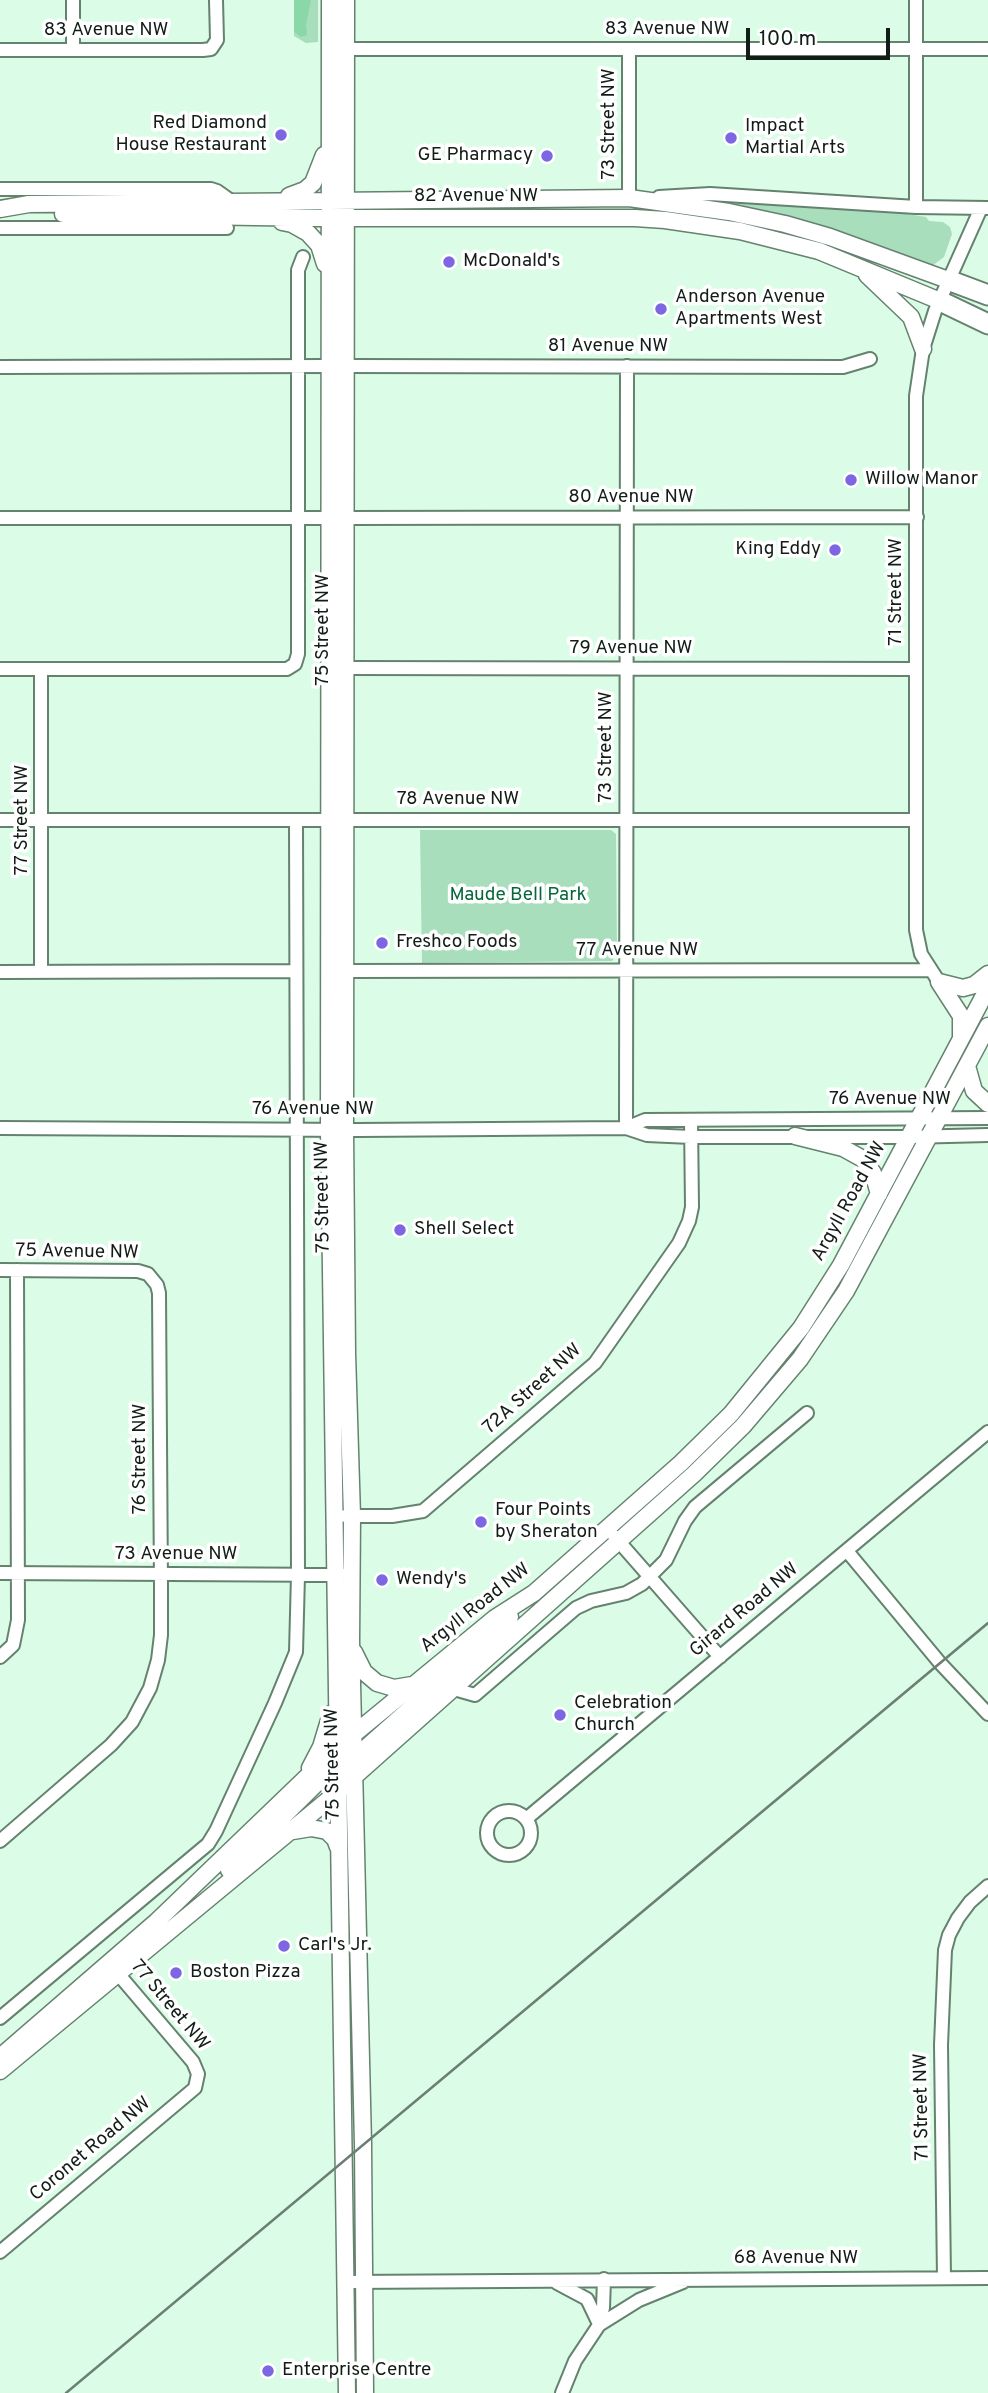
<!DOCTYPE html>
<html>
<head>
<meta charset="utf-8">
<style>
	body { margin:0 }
	#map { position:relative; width:988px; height:2393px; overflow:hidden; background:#dbfce6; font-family:Overpass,sans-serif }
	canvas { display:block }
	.scale { position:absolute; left:746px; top:28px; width:144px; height:32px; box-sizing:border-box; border:4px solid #111d16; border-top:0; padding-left:9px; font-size:21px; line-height:24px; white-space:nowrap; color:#111d16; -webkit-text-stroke:5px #fff; paint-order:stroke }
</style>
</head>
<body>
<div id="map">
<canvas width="988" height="2393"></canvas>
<div class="scale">100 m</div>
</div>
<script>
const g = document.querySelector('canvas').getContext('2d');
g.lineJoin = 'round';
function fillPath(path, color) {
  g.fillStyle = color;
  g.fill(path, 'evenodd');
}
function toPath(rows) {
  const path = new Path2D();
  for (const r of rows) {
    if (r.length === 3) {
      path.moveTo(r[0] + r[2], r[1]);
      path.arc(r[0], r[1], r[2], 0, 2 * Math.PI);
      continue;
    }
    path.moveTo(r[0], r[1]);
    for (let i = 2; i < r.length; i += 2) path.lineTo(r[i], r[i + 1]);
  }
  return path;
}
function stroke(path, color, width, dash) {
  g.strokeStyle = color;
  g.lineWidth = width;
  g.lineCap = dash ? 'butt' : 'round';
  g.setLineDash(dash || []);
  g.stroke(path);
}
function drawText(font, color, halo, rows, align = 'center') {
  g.font = font + ' Overpass,sans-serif';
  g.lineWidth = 7;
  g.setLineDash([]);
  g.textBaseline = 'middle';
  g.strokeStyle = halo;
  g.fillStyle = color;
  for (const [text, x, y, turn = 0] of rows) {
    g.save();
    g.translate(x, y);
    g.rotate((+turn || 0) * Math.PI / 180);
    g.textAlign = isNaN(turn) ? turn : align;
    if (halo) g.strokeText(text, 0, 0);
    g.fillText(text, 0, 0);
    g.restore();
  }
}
fillPath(toPath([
	[294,0,318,0,318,42,306,43,294,36],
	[711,200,749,201,763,204,908,214,926,217,929,221,943,222,950,227,952,234,944,257,932,266,792,217],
	[420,830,611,830,616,834,617,955,612,961,422,963]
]), '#a8debb');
fillPath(toPath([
	[294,0,311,0,306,25,307,35,301,37,294,32]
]), '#8ad7a7');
const minor = toPath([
	[73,0,73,49],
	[346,49,988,49],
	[629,49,629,198,637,198],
	[0,50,203,50,211,49,217,40,216,0],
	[0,189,211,189,217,191,231,201],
	[659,197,710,194,916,207,987,208],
	[916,207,916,0],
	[0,228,227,228],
	[345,366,843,367,870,359],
	[0,367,329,366],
	[0,518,330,518],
	[345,518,917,517],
	[345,668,916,669],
	[0,669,287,669,295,664,298,654,298,270,303,257],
	[41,669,41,972],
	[0,820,916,820],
	[345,971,930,970],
	[0,972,295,971],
	[939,982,921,954,916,930,916,396,923,349,935,311,981,208],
	[0,1128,358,1130,626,1128,647,1135,691,1137,909,1137,988,1135],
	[626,1128,627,366],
	[626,1128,645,1120,988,1118],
	[0,1270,138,1271,148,1274,157,1285,159,1293,161,1587,161,1635,158,1660,150,1688,132,1722,111,1745,0,1841],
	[345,1516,392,1516,423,1511,595,1363,679,1243,689,1221,692,1207,691,1120],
	[614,1536,720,1657],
	[847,1551,940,1663,988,1714],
	[0,1573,343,1575],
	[0,1657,13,1645,18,1620,17,1270],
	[454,1689,475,1695,576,1608,591,1601,626,1593,642,1584,666,1560,685,1521,695,1507,807,1413],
	[509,1833,22],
	[526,1819,988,1432],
	[0,2018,208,1844,216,1831,275,1703,296,1652,298,1575,296,820],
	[0,2252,195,2088,198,2074,193,2062,114,1969],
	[944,2278,941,2045,945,1950,949,1935,958,1918,970,1902,988,1886],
	[347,2282,988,2278],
	[557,2283,587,2299,599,2324],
	[599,2325,639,2300,683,2282],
	[562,2393,575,2361,599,2325,603,2308,604,2279]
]);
const major = toPath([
	[330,0,329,1130,347,2393],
	[346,0,345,1130,347,1353,352,1516,351,1641,363,2144,365,2393],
	[289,196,305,190,313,183,324,155],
	[0,209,29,204,629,198,729,212,785,224,830,237,948,280],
	[63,214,320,218,635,218,665,220,740,231,819,251,940,301],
	[282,222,292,224,308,233,319,245,325,264],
	[867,275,911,317,923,349],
	[939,982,961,1016,961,1036],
	[939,982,963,988,974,985,988,974],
	[967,1066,974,1091,988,1104],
	[795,1136,843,1148,863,1159,873,1173,879,1194],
	[354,1652,364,1672,377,1683,394,1688,412,1685],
	[353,1764,368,1746,491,1637,510,1617],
	[310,1768,321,1747,331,1714],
	[293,1831,311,1828,327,1831,335,1839,338,1847],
	[229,1870,340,1760],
	[0,2057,156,1922,337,1748,495,1618,534,1593,681,1463,731,1414,801,1328,841,1265,988,988],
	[0,2071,328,1800,694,1474,743,1426,800,1359,846,1291,988,1026]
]);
const highway = toPath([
	[948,280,988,295],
	[940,301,988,324]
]);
stroke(minor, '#65826f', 16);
stroke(major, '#65826f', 19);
stroke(highway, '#65826f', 23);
stroke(minor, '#fff', 12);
stroke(major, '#fff', 16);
stroke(highway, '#fff', 19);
stroke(toPath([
	[66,2393,988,1623]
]), '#6b8073', 2.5);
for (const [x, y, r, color] of [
	[281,135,7,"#7d66e1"],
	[731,138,7,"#7d66e1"],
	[547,156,7,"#7d66e1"],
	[449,262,7,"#7d66e1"],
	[661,309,7,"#7d66e1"],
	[851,480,7,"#7d66e1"],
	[835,550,7,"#7d66e1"],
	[382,943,7,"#7d66e1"],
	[400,1230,7,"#7d66e1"],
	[481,1522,7,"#7d66e1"],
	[382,1580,7,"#7d66e1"],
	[560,1715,7,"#7d66e1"],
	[284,1946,7,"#7d66e1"],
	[176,1973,7,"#7d66e1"],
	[268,2371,7,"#7d66e1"]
]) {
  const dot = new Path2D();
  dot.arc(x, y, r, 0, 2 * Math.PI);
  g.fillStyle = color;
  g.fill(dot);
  stroke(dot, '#fff', 2.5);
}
drawText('19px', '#111d16', '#fff', [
	["83 Avenue NW",667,30],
	["83 Avenue NW",106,31],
	["73 Street NW",610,124,-90],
	["82 Avenue NW",476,197],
	["81 Avenue NW",608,347],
	["80 Avenue NW",631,498],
	["71 Street NW",897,592,-90],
	["75 Street NW",324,630,-90],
	["79 Avenue NW",631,649],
	["73 Street NW",607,747,-90],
	["78 Avenue NW",458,800],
	["77 Street NW",23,820,-90],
	["77 Avenue NW",637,951],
	["76 Avenue NW",890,1100],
	["76 Avenue NW",313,1110],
	["75 Street NW",324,1197,-91],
	["Argyll Road NW",850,1202,-61],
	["75 Avenue NW",77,1253,1],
	["72A Street NW",533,1390,-42],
	["76 Street NW",141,1459,-90],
	["73 Avenue NW",176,1555],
	["Argyll Road NW",476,1609,-38],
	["Girard Road NW",745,1611,-40],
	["75 Street NW",334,1764,-91],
	["77 Street NW",169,2006,50],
	["71 Street NW",923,2107,-91],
	["Coronet Road NW",91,2150,-40],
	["68 Avenue NW",796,2259]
]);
drawText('19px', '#111d16', '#fff', [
	["Red Diamond",267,124,"right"],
	["House Restaurant",267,146,"right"],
	["Impact",745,127],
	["Martial Arts",745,149],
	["GE Pharmacy",533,156,"right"],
	["McDonald's",463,262],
	["Anderson Avenue",675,298],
	["Apartments West",675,320],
	["Willow Manor",865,480],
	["King Eddy",821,550,"right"],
	["Freshco Foods",396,943],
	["Shell Select",414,1230],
	["Four Points",495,1511],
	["by Sheraton",495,1533],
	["Wendy's",396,1580],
	["Celebration",574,1704],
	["Church",574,1726],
	["Carl's Jr.",298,1946],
	["Boston Pizza",190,1973],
	["Enterprise Centre",282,2371]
], 'left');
drawText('19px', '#07663c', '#fff', [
	["Maude Bell Park",518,896]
]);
</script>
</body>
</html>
